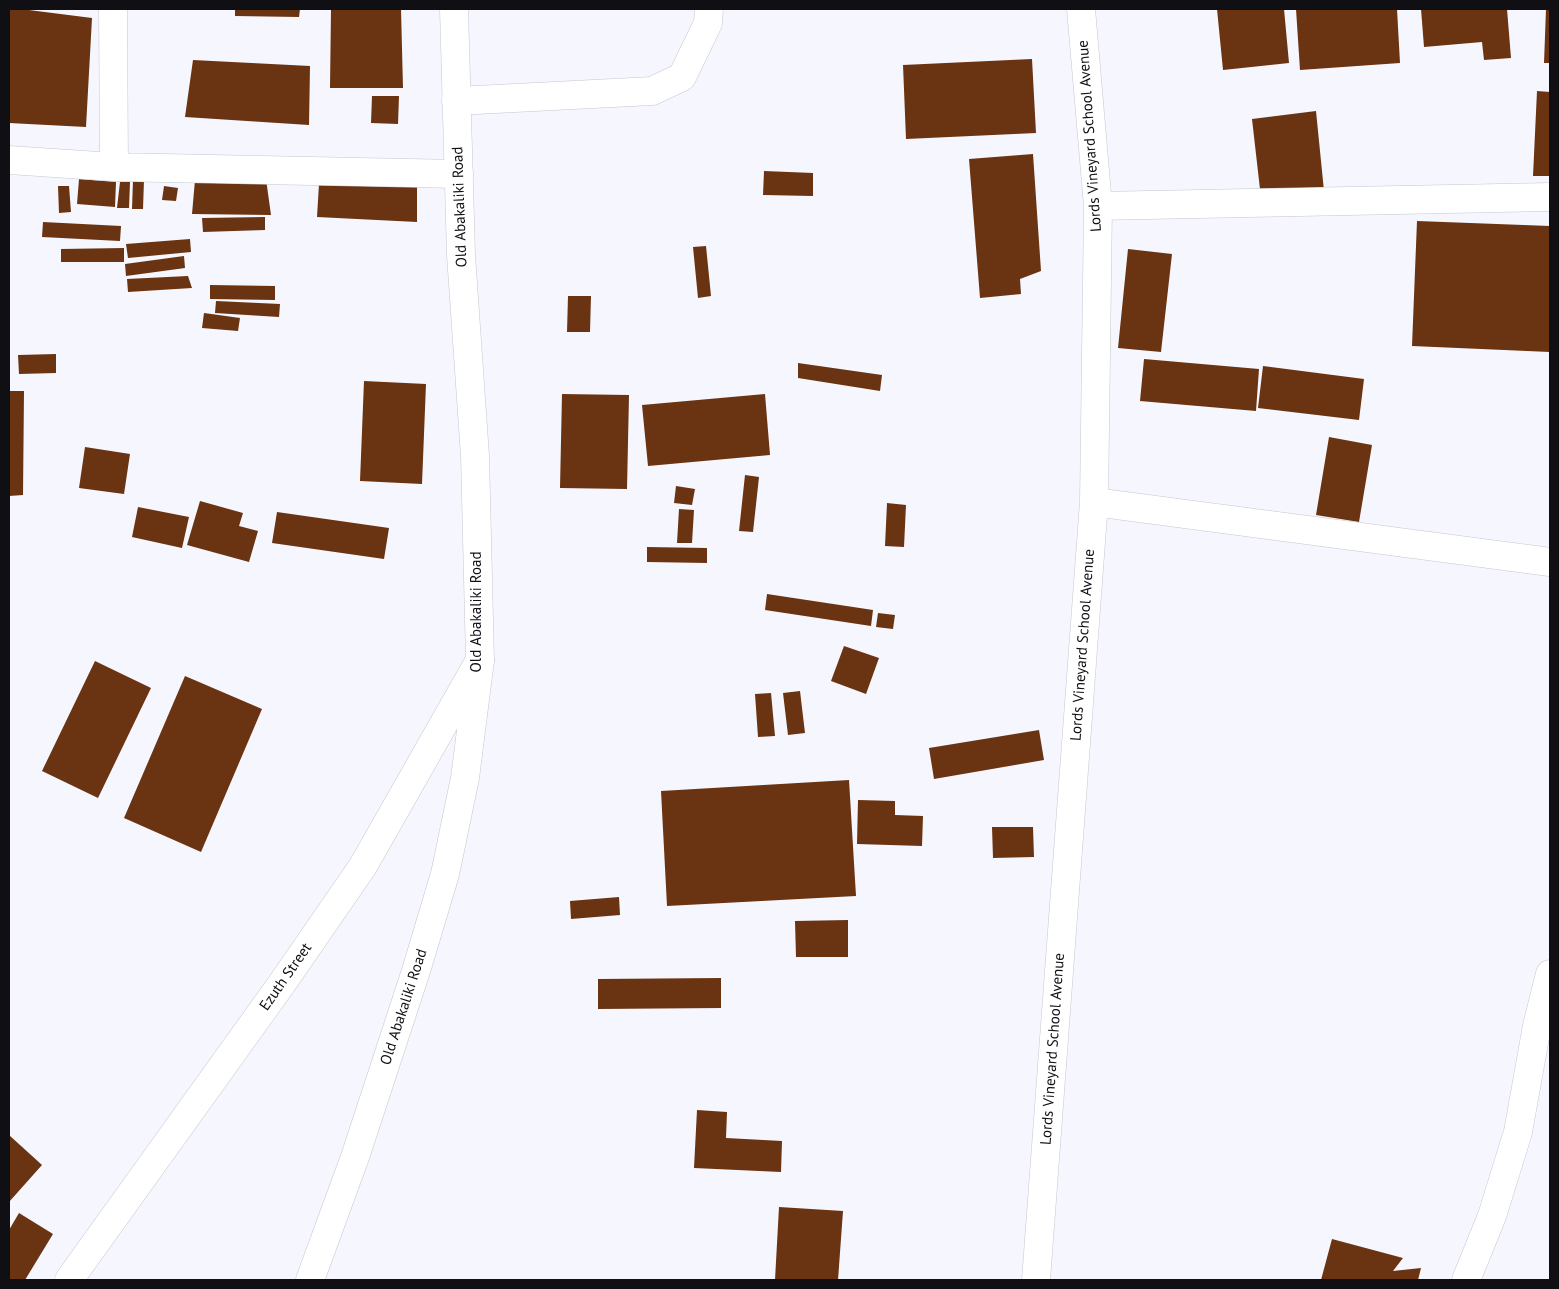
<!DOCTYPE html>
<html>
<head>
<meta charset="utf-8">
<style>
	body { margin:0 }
	#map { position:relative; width:1559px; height:1289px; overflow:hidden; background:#f6f6fe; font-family:"PT Sans",sans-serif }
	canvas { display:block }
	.frame { position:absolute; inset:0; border:10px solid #101014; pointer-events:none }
</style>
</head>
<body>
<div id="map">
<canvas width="1559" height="1289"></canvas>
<div class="frame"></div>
</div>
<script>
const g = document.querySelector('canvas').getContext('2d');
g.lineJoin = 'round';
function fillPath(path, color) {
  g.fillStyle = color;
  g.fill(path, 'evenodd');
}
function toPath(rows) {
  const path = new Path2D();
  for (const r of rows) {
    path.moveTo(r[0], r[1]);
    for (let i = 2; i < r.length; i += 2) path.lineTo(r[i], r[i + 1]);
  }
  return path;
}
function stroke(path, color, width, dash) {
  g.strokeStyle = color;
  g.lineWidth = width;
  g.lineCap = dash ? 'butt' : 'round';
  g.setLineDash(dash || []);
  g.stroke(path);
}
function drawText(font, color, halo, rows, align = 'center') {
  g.font = font + ' "PT Sans",sans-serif';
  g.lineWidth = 5;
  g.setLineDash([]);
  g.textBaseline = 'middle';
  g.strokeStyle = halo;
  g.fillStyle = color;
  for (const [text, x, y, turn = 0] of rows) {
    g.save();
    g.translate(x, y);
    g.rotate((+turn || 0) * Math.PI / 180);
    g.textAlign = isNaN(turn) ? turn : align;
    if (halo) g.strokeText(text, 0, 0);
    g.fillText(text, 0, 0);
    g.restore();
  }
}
fillPath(toPath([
	[9,9,21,9,92,18,86,127,9,123],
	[235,9,300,9,299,17,235,16],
	[331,9,401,9,403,88,330,88],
	[1217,9,1284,9,1289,63,1223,70],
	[1296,9,1397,9,1400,63,1300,70],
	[1421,9,1507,9,1511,58,1484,60,1482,42,1424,47],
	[1546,9,1550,9,1550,63,1544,63],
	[1032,59,1036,133,906,139,903,65],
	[193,60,310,66,309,125,185,117],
	[1537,91,1550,92,1550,176,1533,176],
	[372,96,399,96,398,124,371,123],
	[1316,111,1324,191,1261,198,1252,119],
	[1033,154,1041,271,1020,279,1021,294,980,298,969,159],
	[764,171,813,173,813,196,763,195],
	[79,179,116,182,115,207,77,204],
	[266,179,271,215,192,214,195,180],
	[133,180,144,180,143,209,132,209],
	[120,182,130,182,129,208,117,208],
	[319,184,417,187,417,222,317,217],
	[58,186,69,186,71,212,59,213],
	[164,186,178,188,176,201,162,200],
	[265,217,265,230,203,232,202,218],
	[1417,221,1550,226,1550,352,1412,346],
	[43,222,121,226,120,241,42,237],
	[190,239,191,252,128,258,126,244],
	[706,246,711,296,698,298,693,247],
	[124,248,124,262,61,262,61,249],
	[1128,249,1172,254,1161,352,1118,348],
	[184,256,185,268,126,276,125,264],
	[188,276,192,288,128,292,127,279],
	[210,285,275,286,275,300,210,299],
	[568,296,591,296,590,332,567,332],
	[216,301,280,304,279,317,215,313],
	[204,313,240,318,238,331,202,328],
	[56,354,56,373,19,374,18,355],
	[1144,359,1259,369,1256,411,1140,401],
	[798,363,882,375,880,391,798,378],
	[1263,366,1364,379,1359,420,1258,408],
	[364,381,426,384,422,484,360,481],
	[9,391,24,391,23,495,9,496],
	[562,394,629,395,627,489,560,488],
	[765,394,770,455,648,466,642,405],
	[1329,437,1372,445,1359,522,1316,515],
	[85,447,130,454,124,494,79,488],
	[745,475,759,477,753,532,739,531],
	[676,486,695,489,692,505,674,503],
	[200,501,243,513,239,526,258,531,249,562,187,545],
	[887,503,906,505,904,547,885,546],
	[138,507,189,517,182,548,132,537],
	[679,509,694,510,692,543,677,543],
	[277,512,389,528,384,559,272,543],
	[647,547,707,548,707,563,647,562],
	[767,594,873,610,871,626,765,610],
	[878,613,895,615,893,629,876,627],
	[844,646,879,658,866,694,831,681],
	[95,661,151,688,98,798,42,771],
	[185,676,262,709,201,852,124,818],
	[800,691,805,733,788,735,783,693],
	[771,693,775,736,758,737,755,694],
	[1039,730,1044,760,934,779,929,748],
	[849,780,856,896,667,906,661,791],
	[858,800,895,801,895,815,923,816,922,846,857,844],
	[992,827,1033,827,1034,857,993,858],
	[619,897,620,915,571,919,570,901],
	[848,920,848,957,796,957,795,921],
	[721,978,721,1008,598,1009,598,979],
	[697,1110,727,1112,726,1138,782,1141,781,1172,694,1168],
	[9,1135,42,1165,9,1202],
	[779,1207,843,1211,838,1280,775,1280],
	[19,1213,53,1234,25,1280,9,1280,9,1230],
	[1332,1239,1403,1258,1393,1271,1421,1268,1418,1280,1321,1280]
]), '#6a3311');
const minor = toPath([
	[113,9,114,167],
	[456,101,652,91,682,77,708,23,709,9],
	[9,160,114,167,459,174],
	[1098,206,1550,197],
	[1094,502,1550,562],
	[69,1280,283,982,363,866,480,660],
	[1036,1280,1094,502,1098,206,1081,9],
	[1466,1280,1492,1216,1518,1132,1537,1026,1550,974]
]);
const major = toPath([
	[310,1280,355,1157,416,971,445,874,465,778,480,660,475,456,461,255,454,9]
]);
stroke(minor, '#c6c6d0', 29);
stroke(major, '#c6c6d0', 29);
stroke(minor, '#fff', 28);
stroke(major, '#fff', 28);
drawText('15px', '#101014', '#fff', [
	["Lords Vineyard School Avenue",1090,136,-94],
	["Old Abakaliki Road",460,207,-92],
	["Old Abakaliki Road",477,612,-90],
	["Lords Vineyard School Avenue",1083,645,-86],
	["Ezuth Street",286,977,-55],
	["Old Abakaliki Road",404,1007,-72],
	["Lords Vineyard School Avenue",1053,1049,-86]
]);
</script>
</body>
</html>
